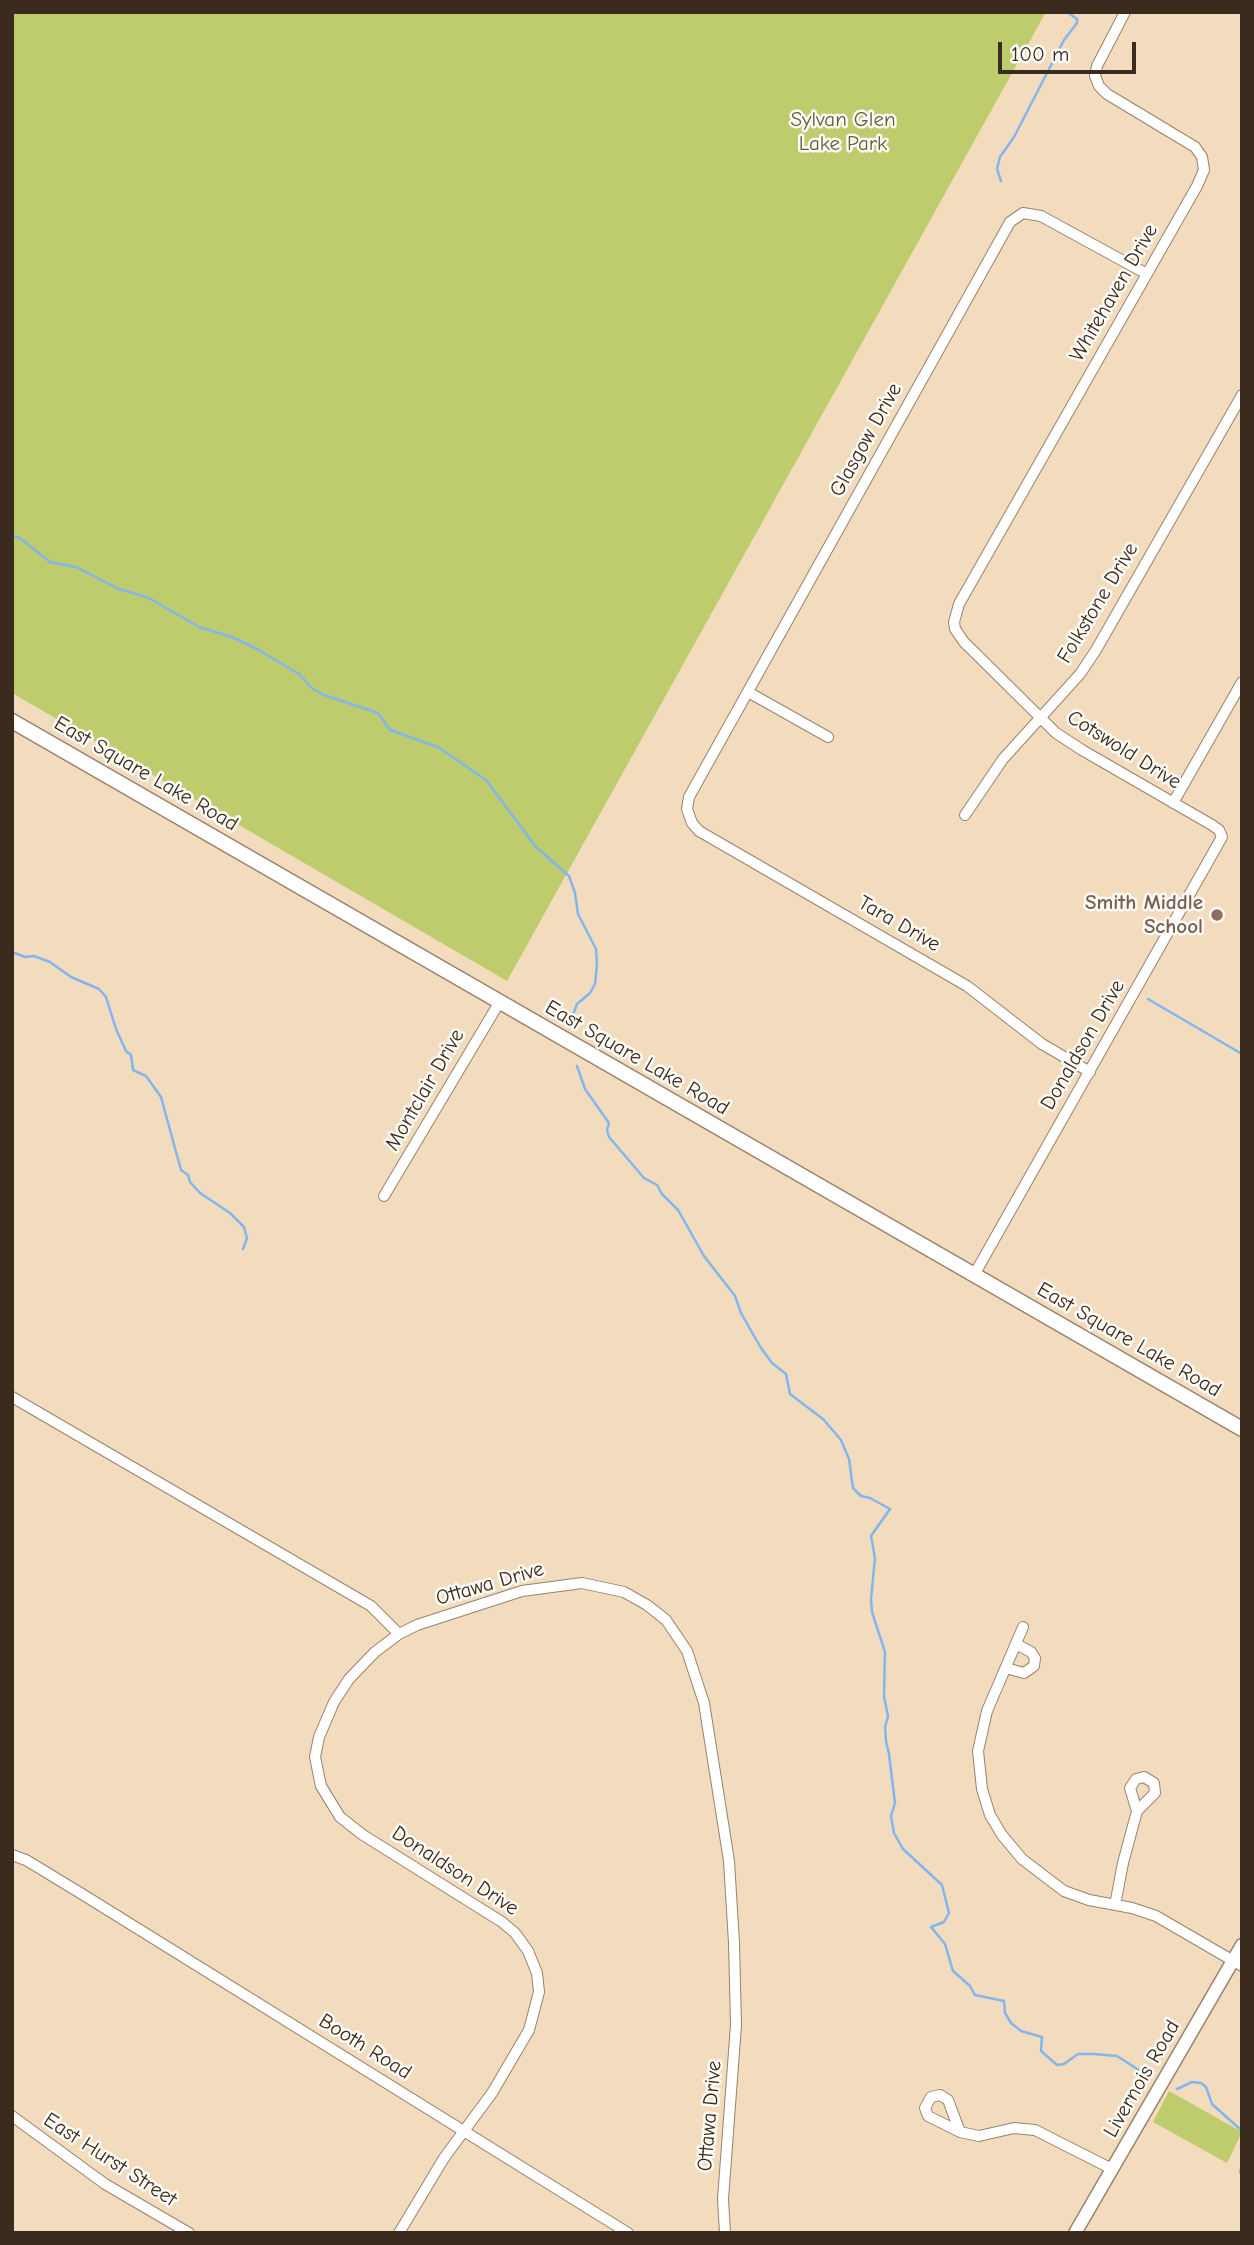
<!DOCTYPE html>
<html>
<head>
<meta charset="utf-8">
<style>
	body { margin:0 }
	#map { position:relative; width:1254px; height:2245px; overflow:hidden; background:#f3dcbd; font-family:"Comic Neue",sans-serif }
	canvas { display:block }
	.frame { position:absolute; inset:0; border:14px solid #3b2a1e; pointer-events:none }
	.scale { position:absolute; left:998px; top:42px; width:138px; height:32px; box-sizing:border-box; border:4px solid #3b2a1e; border-top:0; padding-left:9px; font-size:21px; line-height:24px; white-space:nowrap; color:#3b2a1e; -webkit-text-stroke:5px #fdfcf7; paint-order:stroke }
</style>
</head>
<body>
<div id="map">
<canvas width="1254" height="2245"></canvas>
<div class="frame"></div>
<div class="scale">100 m</div>
</div>
<script>
const g = document.querySelector('canvas').getContext('2d');
g.lineJoin = 'round';
function fillPath(path, color) {
  g.fillStyle = color;
  g.fill(path, 'evenodd');
}
function toPath(rows) {
  const path = new Path2D();
  for (const r of rows) {
    path.moveTo(r[0], r[1]);
    for (let i = 2; i < r.length; i += 2) path.lineTo(r[i], r[i + 1]);
  }
  return path;
}
function stroke(path, color, width, dash) {
  g.strokeStyle = color;
  g.lineWidth = width;
  g.lineCap = dash ? 'butt' : 'round';
  g.setLineDash(dash || []);
  g.stroke(path);
}
function drawText(font, color, halo, rows, align = 'center') {
  g.font = font + ' "Comic Neue",sans-serif';
  g.lineWidth = 5;
  g.setLineDash([]);
  g.textBaseline = 'middle';
  g.strokeStyle = halo;
  g.fillStyle = color;
  for (const [text, x, y, turn = 0] of rows) {
    g.save();
    g.translate(x, y);
    g.rotate((+turn || 0) * Math.PI / 180);
    g.textAlign = isNaN(turn) ? turn : align;
    if (halo) g.strokeText(text, 0, 0);
    g.fillText(text, 0, 0);
    g.restore();
  }
}
fillPath(toPath([
	[12,12,1046,12,507,981,12,693],
	[1169,2091,1242,2132,1227,2163,1153,2122]
]), '#becc6e');
stroke(toPath([
	[1001,181,997,169,1000,157,1014,137,1064,40,1077,23,1077,19,1067,12],
	[12,536,20,538,50,562,76,567,119,589,149,598,199,627,232,637,257,649,299,674,313,689,324,695,378,713,390,730,438,747,486,780,536,847,569,876,575,893,578,914,596,949,597,964,595,984,590,993,577,1004,569,1025],
	[12,952,25,957,34,956,50,962,71,977,99,989,106,997,116,1029,126,1051,131,1055,133,1070,146,1076,161,1097,181,1170,188,1175,190,1182,200,1193,230,1213,244,1227,247,1238,243,1249],
	[1148,999,1242,1054],
	[577,1066,585,1089,609,1123,607,1130,609,1137,644,1178,657,1185,662,1194,678,1210,704,1256,735,1296,741,1313,761,1348,772,1363,786,1374,790,1394,823,1419,841,1440,849,1459,853,1488,861,1496,870,1498,890,1509,871,1536,875,1558,871,1599,872,1612,885,1652,884,1697,888,1716,885,1727,886,1741,889,1754,895,1803,891,1816,894,1833,903,1849,942,1885,949,1913,944,1922,931,1927,945,1944,953,1971,970,1986,975,1995,1004,2001,1005,2013,1011,2023,1021,2031,1042,2037,1041,2051,1057,2065,1064,2064,1078,2054,1094,2054,1117,2056,1145,2074],
	[1177,2089,1192,2082,1201,2083,1206,2087,1212,2104,1242,2131],
	[1242,2165,1240,2172,1242,2175]
]), '#81b6ef', 2.5);
const minor = toPath([
	[748,692,828,737],
	[1173,803,1242,682],
	[965,815,1003,759,1080,674,1096,650,1242,395],
	[1090,1072,1042,1044,967,986,699,831,692,823,687,809,689,797,1010,222,1023,213,1041,216,1147,274],
	[384,1196,499,1003],
	[974,1275,1222,837,1219,830,1212,825,1082,750,1056,733,964,642,955,629,954,622,959,604,1197,186,1204,170,1202,157,1195,147,1107,94,1099,86,1095,76,1097,66,1125,12],
	[12,1397,371,1606,399,1634],
	[1023,1627,987,1711,978,1751,982,1789,990,1815,1002,1835,1022,1859,1064,1891,1089,1900,1132,1908,1156,1916,1242,1966],
	[1006,1668,1024,1673,1034,1666,1035,1658,1031,1652,1016,1644],
	[12,1855,26,1860,82,1894,628,2233],
	[1115,1905,1123,1863,1137,1811,1155,1793,1154,1783,1144,1777,1136,1779,1130,1788,1137,1811],
	[12,2116,105,2184,189,2233],
	[960,2132,948,2100,940,2095,931,2097,925,2108,928,2116,960,2132,979,2136,1014,2128,1035,2130,1112,2169],
	[399,2233,444,2158,492,2093,529,2030,539,1992,537,1973,528,1951,515,1933,502,1922,363,1835,340,1817,321,1786,315,1757,319,1737,334,1702,349,1679,375,1652,399,1634,417,1625,522,1591,582,1583,624,1592,647,1605,666,1620,687,1651,704,1703,729,1861,734,1943,736,2025,723,2199,725,2233]
]);
const tertiary = toPath([
	[1075,2233,1242,1945]
]);
const secondary = toPath([
	[12,721,1242,1429]
]);
stroke(minor, '#97836e', 12);
stroke(tertiary, '#97836e', 15);
stroke(secondary, '#97836e', 17);
stroke(minor, '#fff', 10);
stroke(tertiary, '#fff', 12);
stroke(secondary, '#fff', 14);
for (const [x, y, r, color] of [
	[1217,915,7,"#8d6e63"]
]) {
  const dot = new Path2D();
  dot.arc(x, y, r, 0, 2 * Math.PI);
  g.fillStyle = color;
  g.fill(dot);
  stroke(dot, '#fdfcf7', 2.5);
}
drawText('21px', '#625b36', '#fdfcf7', [
	["Sylvan Glen",843,120],
	["Lake Park",843,144]
]);
drawText('21px', '#3b2a1e', '#fdfcf7', [
	["Whitehaven Drive",1114,293,-60],
	["Glasgow Drive",866,440,-61],
	["Folkstone Drive",1098,603,-59],
	["Cotswold Drive",1124,750,32],
	["East Square Lake Road",146,774,30],
	["Tara Drive",899,924,30],
	["Donaldson Drive",1083,1045,-60],
	["East Square Lake Road",637,1058,30],
	["Montclair Drive",425,1090,-60],
	["East Square Lake Road",1129,1340,30],
	["Ottawa Drive",490,1584,-16],
	["Donaldson Drive",455,1871,33],
	["Booth Road",365,2047,32],
	["Livernois Road",1142,2079,-60],
	["Ottawa Drive",710,2116,-85],
	["East Hurst Street",110,2160,33]
]);
drawText('bold 21px', '#785e54', '#fdfcf7', [
	["Smith Middle",1203,903],
	["School",1203,927]
], 'right');
</script>
</body>
</html>
